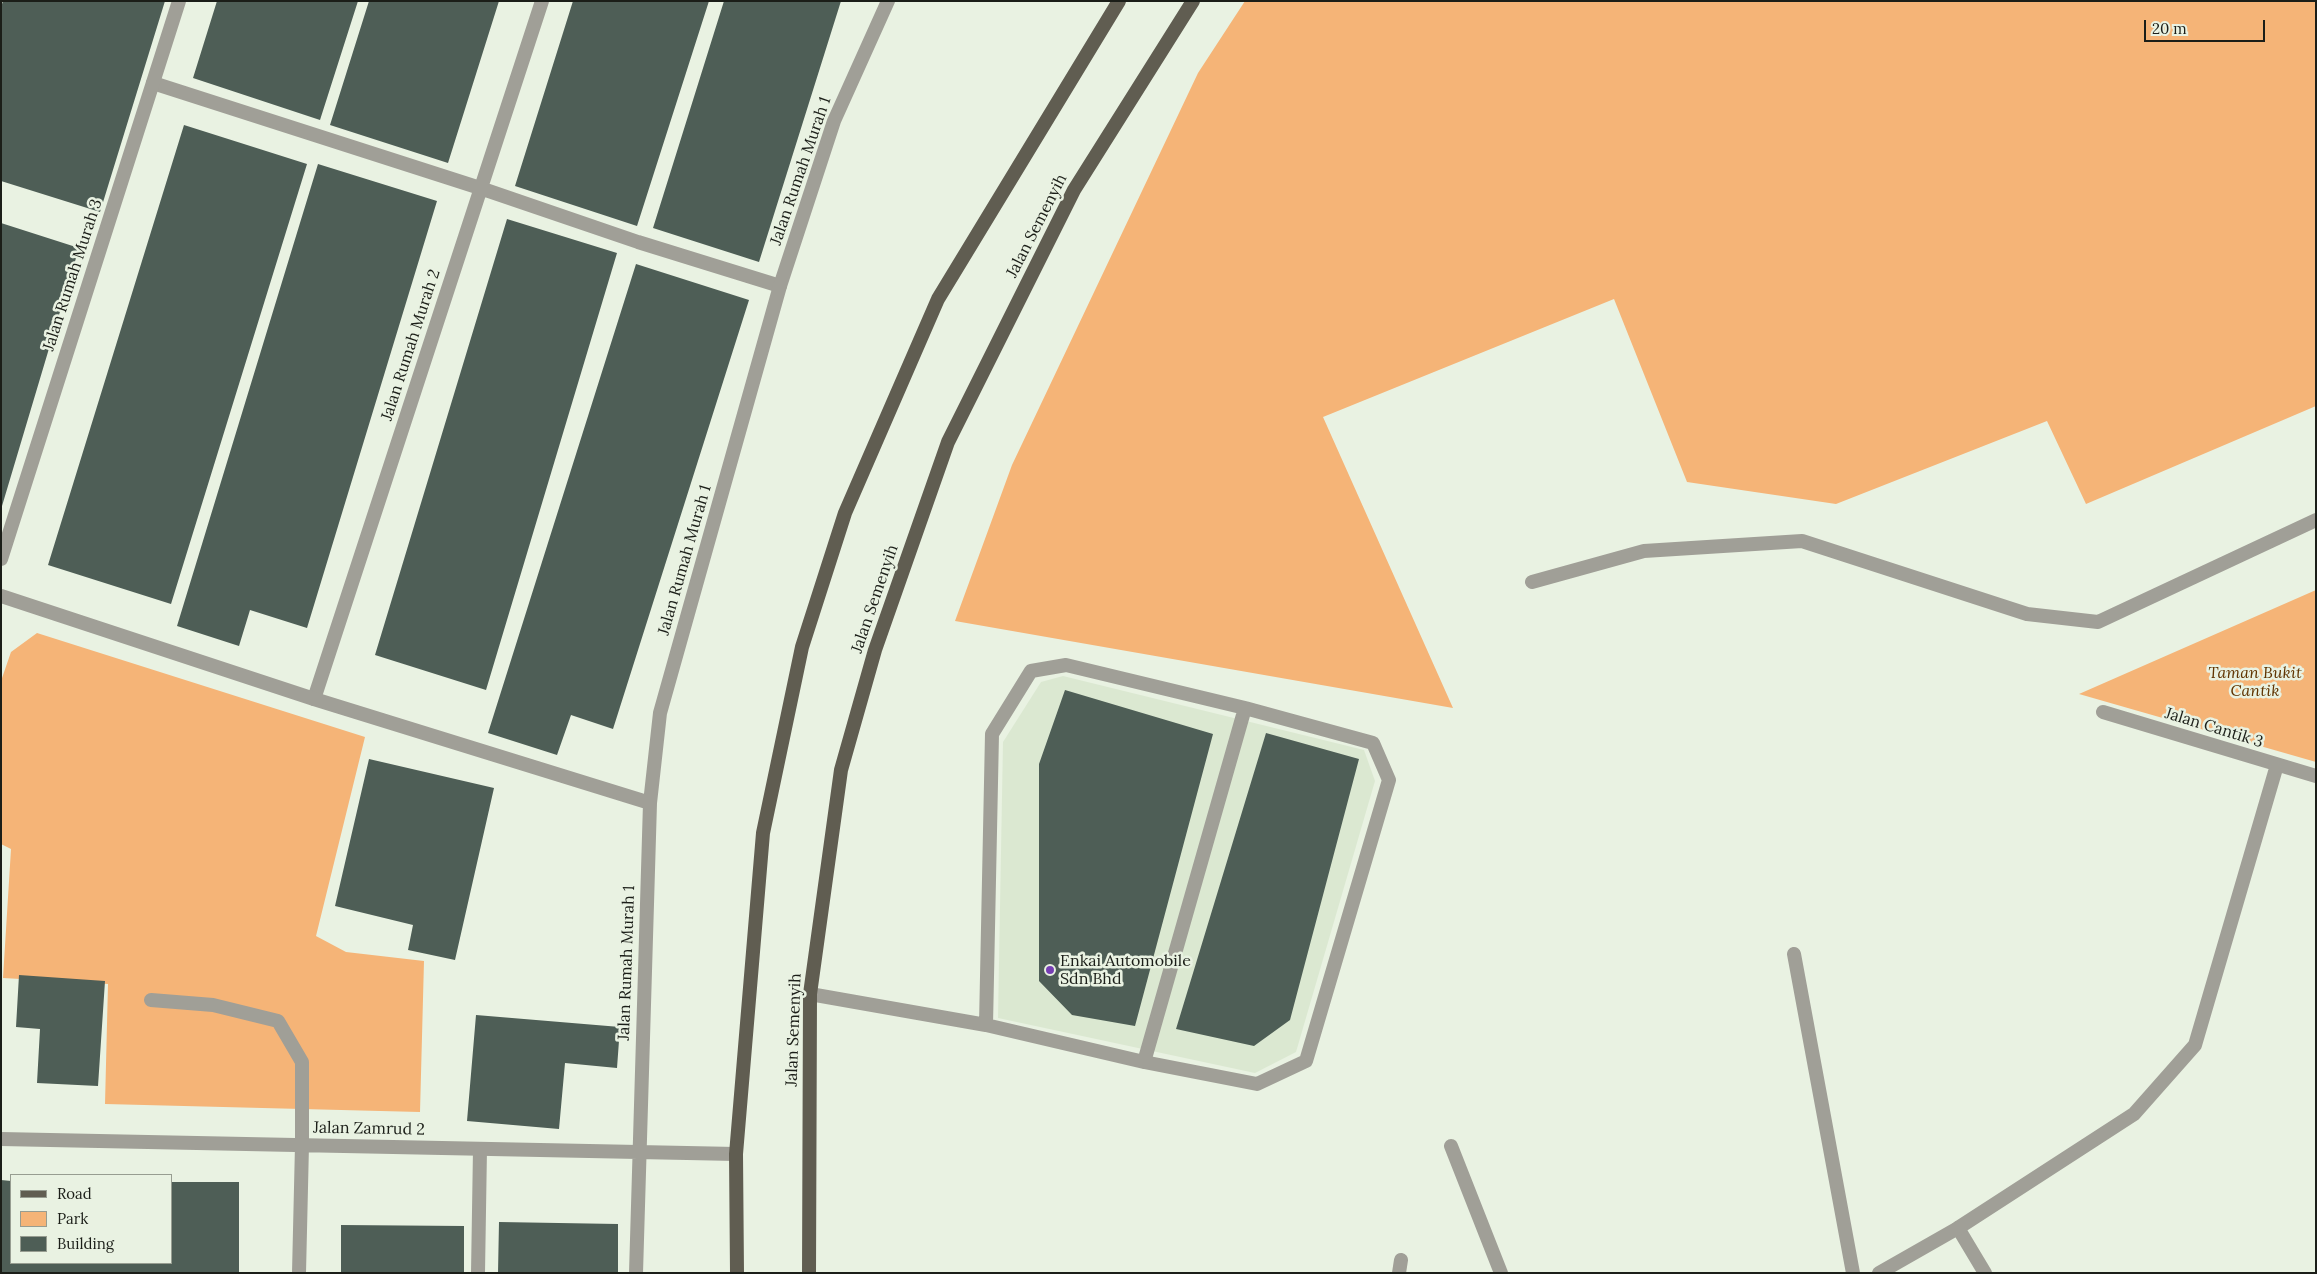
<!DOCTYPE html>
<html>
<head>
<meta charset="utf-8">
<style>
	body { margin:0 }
	#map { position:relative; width:2317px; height:1274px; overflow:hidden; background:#e9f2e2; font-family:Lora,serif }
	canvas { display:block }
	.frame { position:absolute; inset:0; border:2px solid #1b1e18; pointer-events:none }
	.legend { position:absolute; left:10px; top:1174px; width:162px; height:90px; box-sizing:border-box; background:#e9f2e2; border:1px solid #979d91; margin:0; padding:6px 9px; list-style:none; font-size:15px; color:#1b1e18 }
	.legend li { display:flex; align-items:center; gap:10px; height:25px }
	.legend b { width:25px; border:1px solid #979d91 }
	.scale { position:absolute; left:2144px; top:20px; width:121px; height:22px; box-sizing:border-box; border:2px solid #1b1e18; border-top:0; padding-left:6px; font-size:15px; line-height:18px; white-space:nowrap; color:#1b1e18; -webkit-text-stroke:4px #e9f2e2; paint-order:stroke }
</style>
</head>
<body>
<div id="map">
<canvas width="2317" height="1274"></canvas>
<div class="frame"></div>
<ul class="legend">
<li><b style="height:6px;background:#605d51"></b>Road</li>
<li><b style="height:14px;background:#f5b477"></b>Park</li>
<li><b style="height:14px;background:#4e5e56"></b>Building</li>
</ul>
<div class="scale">20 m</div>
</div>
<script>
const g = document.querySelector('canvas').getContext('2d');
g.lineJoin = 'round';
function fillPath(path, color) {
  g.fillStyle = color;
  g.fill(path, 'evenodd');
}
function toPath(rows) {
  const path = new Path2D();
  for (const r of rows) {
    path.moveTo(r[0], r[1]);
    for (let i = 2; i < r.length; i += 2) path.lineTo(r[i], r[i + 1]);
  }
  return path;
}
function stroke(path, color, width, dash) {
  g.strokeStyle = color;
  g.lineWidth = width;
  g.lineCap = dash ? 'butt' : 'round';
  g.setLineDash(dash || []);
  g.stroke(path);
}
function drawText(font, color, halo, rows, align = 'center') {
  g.font = font + ' Lora,serif';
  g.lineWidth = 5;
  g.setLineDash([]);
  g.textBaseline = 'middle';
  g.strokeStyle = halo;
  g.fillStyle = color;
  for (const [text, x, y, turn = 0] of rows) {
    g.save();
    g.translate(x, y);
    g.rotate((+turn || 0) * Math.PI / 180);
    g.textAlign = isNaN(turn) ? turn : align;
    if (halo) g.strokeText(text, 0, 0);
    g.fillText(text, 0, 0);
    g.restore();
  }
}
fillPath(toPath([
	[1063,676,1364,750,1375,781,1296,1052,1255,1073,998,1018,1003,742,1041,682]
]), '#dbe8d1');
fillPath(toPath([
	[1245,1,2316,1,2316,406,2086,504,2047,421,1836,504,1687,482,1614,299,1323,417,1453,708,955,621,1012,465,1198,73],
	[2316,590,2316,762,2079,694],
	[37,633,365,737,316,936,346,952,424,961,420,1112,105,1104,108,984,3,978,11,849,1,844,1,681,11,652]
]), '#f5b477');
fillPath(toPath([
	[3,1,165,1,100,212,1,181,1,7],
	[217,1,358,1,320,120,193,78],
	[369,1,499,1,448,163,330,125],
	[573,1,709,1,637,226,515,186],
	[724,1,841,1,759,262,653,228],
	[184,125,307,164,171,604,48,565],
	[318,164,437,201,307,628,250,610,239,646,177,626],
	[507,219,617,253,486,690,375,655],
	[1,223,79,248,2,506,1,506],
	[636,264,749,300,613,729,571,715,557,755,488,733],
	[1065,690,1213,734,1135,1026,1072,1015,1039,981,1039,764],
	[1266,733,1359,759,1290,1020,1254,1046,1176,1029],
	[369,759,494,788,455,960,408,950,413,925,335,906],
	[19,975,105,981,98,1086,37,1083,40,1029,16,1027],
	[476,1015,620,1027,617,1068,565,1063,559,1129,467,1121],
	[1,1180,11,1181,11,1263,171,1263,171,1182,239,1182,239,1273,1,1273],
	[499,1222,618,1224,618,1273,498,1273],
	[341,1225,464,1226,464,1273,341,1273]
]), '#4e5e56');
stroke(toPath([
	[153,83,480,188,638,242,780,286],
	[314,699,542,1],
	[810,994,986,1025,1144,1062,1257,1084,1306,1061,1389,780,1373,743,1245,708,1066,665,1031,671,992,734,986,1025],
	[151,1000,213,1005,278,1021,302,1062,302,1145],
	[1144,1062,1245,708],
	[1958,1228,1985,1273],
	[478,1273,480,1149],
	[1399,1273,1401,1260]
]), '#a09f97', 14);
stroke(toPath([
	[1,559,179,1],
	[1532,582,1644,551,1802,541,2027,614,2098,622,2316,520],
	[1,596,314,699,650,803],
	[2103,712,2316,776],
	[1794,954,1853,1273],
	[1,1139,736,1154],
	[1451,1146,1501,1273],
	[299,1273,302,1145],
	[636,1273,650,803,660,713,780,286,834,121,888,1],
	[1879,1273,1958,1228,2134,1114,2195,1045,2277,765]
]), '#a09f97', 14);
stroke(toPath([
	[737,1273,736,1154,763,833,802,647,845,513,938,299,1119,1],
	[809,1273,810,994,841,770,875,650,948,442,1074,190,1193,1]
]), '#605d51', 14);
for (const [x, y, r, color] of [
	[1050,970,5,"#763eb4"]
]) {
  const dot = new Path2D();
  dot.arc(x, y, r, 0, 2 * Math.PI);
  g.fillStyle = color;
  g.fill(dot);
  stroke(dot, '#e9f2e2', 2);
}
drawText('16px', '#1b1e18', '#e9f2e2', [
	["Jalan Rumah Murah 1",801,171,-71],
	["Jalan Semenyih",1037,226,-63],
	["Jalan Rumah Murah 3",73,275,-72],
	["Jalan Rumah Murah 2",411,345,-72],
	["Jalan Rumah Murah 1",685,560,-74],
	["Jalan Semenyih",875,599,-71],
	["Jalan Cantik 3",2214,728,17],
	["Jalan Rumah Murah 1",627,963,-88],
	["Jalan Semenyih",794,1030,-88],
	["Jalan Zamrud 2",369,1129,1]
]);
drawText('italic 16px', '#603400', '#e9f2e2', [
	["Taman Bukit",2255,673],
	["Cantik",2255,691]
]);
drawText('16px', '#1b1e18', '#e9f2e2', [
	["Enkai Automobile",1060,961],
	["Sdn Bhd",1060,979]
], 'left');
</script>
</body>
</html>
